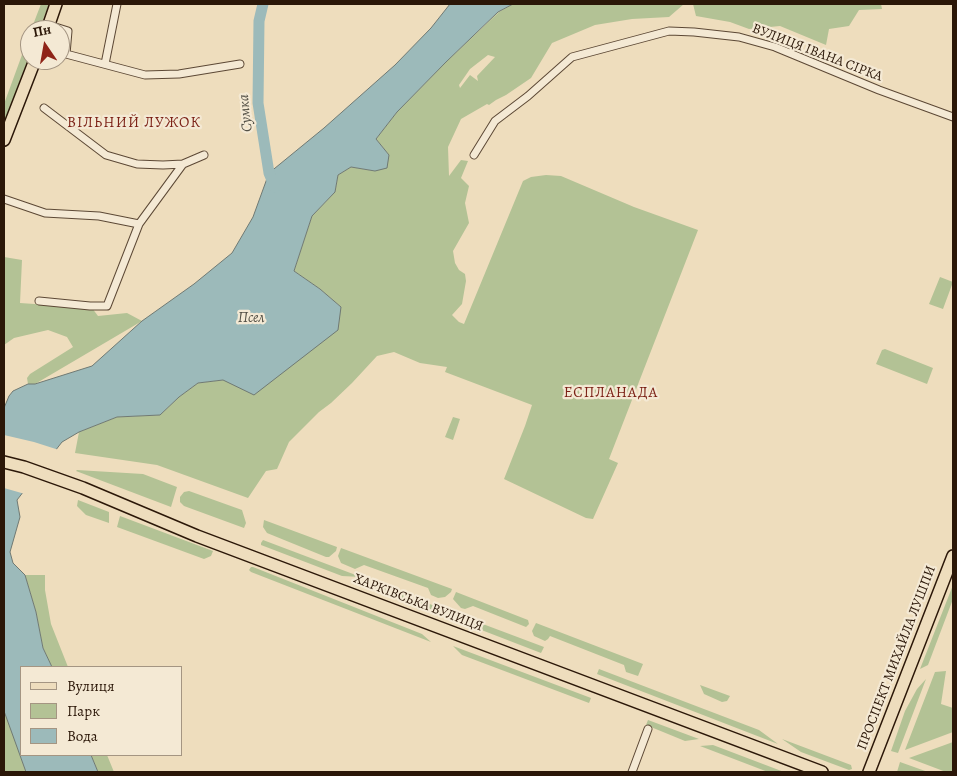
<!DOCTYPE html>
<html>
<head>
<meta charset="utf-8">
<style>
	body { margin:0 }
	#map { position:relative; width:957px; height:776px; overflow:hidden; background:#eeddbd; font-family:Alegreya,serif }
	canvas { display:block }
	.frame { position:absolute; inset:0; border:5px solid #2b1708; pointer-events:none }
	.legend { position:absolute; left:20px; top:666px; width:162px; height:90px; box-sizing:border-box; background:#f4e9d4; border:1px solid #a49582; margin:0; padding:6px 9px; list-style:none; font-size:15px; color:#2b1708 }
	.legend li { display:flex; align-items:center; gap:10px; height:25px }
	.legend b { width:25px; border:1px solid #a49582 }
	.north { position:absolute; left:20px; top:20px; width:50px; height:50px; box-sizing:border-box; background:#f4e9d4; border:1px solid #a49582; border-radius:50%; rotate:348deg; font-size:14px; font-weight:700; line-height:20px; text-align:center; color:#2b1708 }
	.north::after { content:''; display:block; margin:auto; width:18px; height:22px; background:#8f2418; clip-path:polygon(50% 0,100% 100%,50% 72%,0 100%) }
</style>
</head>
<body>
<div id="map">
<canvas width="957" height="776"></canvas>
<div class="frame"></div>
<ul class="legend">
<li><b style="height:6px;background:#eeddbd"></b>Вулиця</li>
<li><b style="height:14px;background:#b3c295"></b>Парк</li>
<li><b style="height:14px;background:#9cbaba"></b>Вода</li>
</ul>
<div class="north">Пн</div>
</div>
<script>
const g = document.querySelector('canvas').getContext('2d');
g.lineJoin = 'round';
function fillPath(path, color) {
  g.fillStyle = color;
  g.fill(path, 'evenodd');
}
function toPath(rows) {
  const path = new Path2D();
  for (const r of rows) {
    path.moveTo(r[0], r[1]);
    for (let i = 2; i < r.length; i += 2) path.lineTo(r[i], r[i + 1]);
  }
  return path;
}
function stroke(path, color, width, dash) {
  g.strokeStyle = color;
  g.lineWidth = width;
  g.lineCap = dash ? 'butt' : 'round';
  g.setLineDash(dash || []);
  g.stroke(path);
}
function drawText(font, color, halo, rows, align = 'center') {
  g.font = font + ' Alegreya,serif';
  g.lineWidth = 4.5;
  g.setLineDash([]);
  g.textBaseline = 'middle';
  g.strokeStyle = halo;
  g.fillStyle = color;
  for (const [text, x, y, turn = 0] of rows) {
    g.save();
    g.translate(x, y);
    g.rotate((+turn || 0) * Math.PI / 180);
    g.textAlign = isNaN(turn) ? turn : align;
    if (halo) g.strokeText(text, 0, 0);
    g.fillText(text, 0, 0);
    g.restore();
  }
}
fillPath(toPath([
	[41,4,49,4,39,30,31,30],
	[513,4,684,4,669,17,632,19,595,25,552,43,531,78,506,95,496,100,489,105,487,104,461,119,448,147,449,176,461,160,468,161,461,178,469,186,465,203,469,223,453,251,455,263,459,270,465,274,466,281,462,304,452,315,459,322,464,324,523,181,531,177,546,175,561,176,634,207,698,230,609,459,618,463,593,519,586,518,504,479,525,426,532,405,445,372,447,367,420,363,394,352,377,356,352,383,331,403,319,412,289,442,277,469,266,471,248,498,157,465,75,453,79,432,117,417,160,415,179,397,198,383,223,380,341,307,320,289,294,271,312,216,335,192,338,175,351,167,375,171,389,155,376,139,397,112,446,62,499,12],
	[488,55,495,57,477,76,478,81,470,75,460,88,459,85,470,69],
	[693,4,881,4,882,9,859,10,849,26,829,29,826,45,780,26,749,29,730,22,696,16],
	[30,33,30,54,4,123,4,104],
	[4,257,22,260,20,303,92,308,98,316,127,313,142,321,35,384,28,384,27,378,30,374,73,347,67,337,48,330,14,338,4,345],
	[940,277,953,282,943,309,929,304],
	[885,349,933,368,927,384,876,364,882,350],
	[453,417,460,419,453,440,445,437],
	[77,470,143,474,177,487,171,507,76,471],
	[189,491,242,510,246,523,244,528,184,506,180,502,180,497,184,492],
	[78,500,109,512,109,523,86,515,77,506],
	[120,516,213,551,211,556,204,559,117,527],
	[264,520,337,547,336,551,329,557,326,557,267,533,263,527],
	[263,540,361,577,342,576,261,545,261,543],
	[341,548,452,589,451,592,445,597,438,598,431,595,428,588,364,565,355,569,341,563,338,556],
	[251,567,253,567,422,634,431,642,251,572,249,570],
	[25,575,45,575,45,590,51,624,68,667,52,667,43,648,36,612],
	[365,585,387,588,544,647,541,653],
	[953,585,953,599,928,665,920,669],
	[456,592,528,620,529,624,526,627,473,606,465,609,461,608,453,599],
	[536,623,643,664,638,676,626,672,624,665,550,636,548,639,545,641,534,636,532,631],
	[453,646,591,698,589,703,462,655],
	[599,669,759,730,778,744,597,674],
	[946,671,941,704,953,708,953,732,905,750,935,672],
	[926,679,898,753,891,751,905,711,917,689],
	[700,685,730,696,727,701,722,702,704,694],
	[4,711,14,737,26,772,4,772],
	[648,720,699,739,685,741,646,725],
	[782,739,851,765,852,769,849,770,801,752],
	[953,742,953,772,946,772,909,758],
	[713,745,784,772,768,772,700,746],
	[91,755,107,755,114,772,98,772],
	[900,762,928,772,897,772]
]), '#b3c295');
const water = toPath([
	[450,4,513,4,498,12,446,62,397,112,376,139,389,155,387,168,375,171,351,167,338,175,335,192,312,216,294,271,320,289,341,307,338,330,254,395,223,380,198,383,179,397,160,415,117,417,79,432,62,442,17,500,20,517,10,552,13,563,25,575,36,612,43,648,52,667,21,667,21,755,91,755,98,772,26,772,4,711,4,408,9,396,13,391,28,384,35,384,92,366,142,321,194,284,232,253,253,217,269,173,324,128,395,65,431,28,450,4]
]);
fillPath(water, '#9cbaba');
stroke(water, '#6f7973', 1);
fillPath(toPath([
	[4,435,34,442,59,450,25,494,4,488]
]), '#eeddbd');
stroke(toPath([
	[263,4,259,21,258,103,269,173,275,187]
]), '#9cbaba', 11);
const minor = toPath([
	[49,25,68,31,66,54,145,75,179,74,240,64],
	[105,64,117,4],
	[44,108,106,155,137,164,163,165,183,164,204,155],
	[474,155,495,121,528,96,572,57,669,31,694,32,739,37,775,47,879,90,953,117],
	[4,199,45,213,99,216,139,224],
	[39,301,90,306,107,306,139,224,183,164],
	[632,772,648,729]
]);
const primary = toPath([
	[47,30,56,4],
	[4,140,35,60],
	[4,462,24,467,83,488,197,536,822,772],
	[869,772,953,556]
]);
stroke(minor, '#5c4835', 9);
stroke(primary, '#2b1708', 14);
stroke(minor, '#f4e9d4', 7);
stroke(primary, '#eeddbd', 11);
drawText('14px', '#2b1708', '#f4e9d4', [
	["ВУЛИЦЯ ІВАНА СІРКА",817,53,21],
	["ХАРКІВСЬКА ВУЛИЦЯ",418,603,21],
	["ПРОСПЕКТ МИХАЙЛА ЛУШПИ",897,658,-69]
]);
drawText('italic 15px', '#535046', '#f4e9d4', [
	["Сумка",246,113,-96],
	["Псел",251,318]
]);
g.letterSpacing = '1px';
drawText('15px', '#7a1f14', '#f4e9d4', [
	["ВІЛЬНИЙ ЛУЖОК",134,123],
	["ЕСПЛАНАДА",611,393]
]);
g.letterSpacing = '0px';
</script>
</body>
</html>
